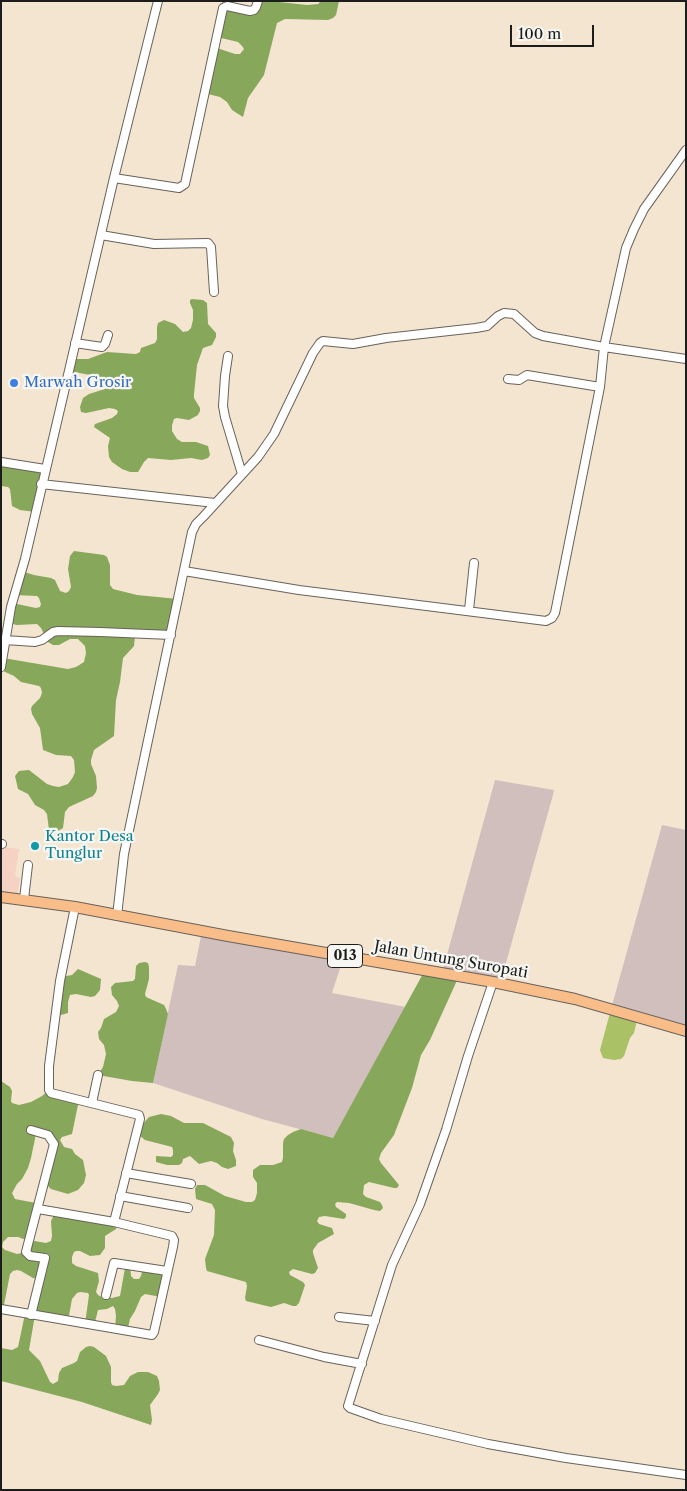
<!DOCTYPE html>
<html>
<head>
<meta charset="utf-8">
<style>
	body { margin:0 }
	#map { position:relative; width:687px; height:1491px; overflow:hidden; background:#f4e5d1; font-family:"Libre Caslon Text",serif }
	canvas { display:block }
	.frame { position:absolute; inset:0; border:2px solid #1c1c1c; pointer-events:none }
	.scale { position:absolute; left:510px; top:25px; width:84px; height:22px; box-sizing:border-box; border:2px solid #1c1c1c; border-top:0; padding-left:6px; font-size:15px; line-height:18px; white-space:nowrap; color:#1c1c1c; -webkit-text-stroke:4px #f6f6f2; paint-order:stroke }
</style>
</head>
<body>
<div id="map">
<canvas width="687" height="1491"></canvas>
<div class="frame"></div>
<div class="scale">100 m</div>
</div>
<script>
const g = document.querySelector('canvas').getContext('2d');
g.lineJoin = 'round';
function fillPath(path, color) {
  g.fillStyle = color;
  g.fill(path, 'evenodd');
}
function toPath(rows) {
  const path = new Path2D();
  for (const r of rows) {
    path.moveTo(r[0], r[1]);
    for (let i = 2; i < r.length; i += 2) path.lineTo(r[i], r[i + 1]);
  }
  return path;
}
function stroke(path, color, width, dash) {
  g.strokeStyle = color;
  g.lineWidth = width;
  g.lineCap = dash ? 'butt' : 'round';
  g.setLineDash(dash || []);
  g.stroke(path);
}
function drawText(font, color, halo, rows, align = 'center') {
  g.font = font + ' "Libre Caslon Text",serif';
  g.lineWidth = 4.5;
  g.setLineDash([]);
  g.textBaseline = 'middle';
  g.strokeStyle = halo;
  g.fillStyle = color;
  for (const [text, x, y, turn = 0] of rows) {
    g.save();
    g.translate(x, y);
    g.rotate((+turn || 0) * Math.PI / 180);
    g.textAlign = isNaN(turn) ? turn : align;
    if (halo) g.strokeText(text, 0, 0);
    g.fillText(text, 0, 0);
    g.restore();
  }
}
fillPath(toPath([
	[1,844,4,847,19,849,15,876,20,878,17,898,1,897]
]), '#f6d2c4');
fillPath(toPath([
	[495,780,554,790,553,795,504,970,502,980,442,973],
	[662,825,686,830,686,1023,684,1031,611,1009],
	[202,931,344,956,332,993,406,1007,333,1138,262,1119,153,1083,178,965,195,966]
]), '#d1bfbe');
fillPath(toPath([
	[611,1009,638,1016,634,1033,630,1038,624,1056,621,1059,614,1060,603,1058,600,1050]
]), '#aac166');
fillPath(toPath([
	[270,1,307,5,318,4,321,1,339,1,336,15,333,18,328,20,285,19,277,23,264,75,248,98,243,117,232,110,227,102,220,97,204,93,214,47,235,54,240,54,244,49,242,46,238,42,217,37,223,8,250,11,257,3],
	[192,299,203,300,207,303,208,324,216,333,216,337,212,345,203,348,197,365,194,394,194,398,200,408,200,411,198,415,189,420,177,418,174,419,172,425,172,431,177,439,182,442,196,442,208,446,210,455,208,458,202,460,191,458,171,460,148,458,144,462,138,472,130,472,122,469,112,462,109,457,108,446,110,438,94,427,95,424,112,418,117,414,118,411,115,409,109,408,86,413,81,412,80,407,83,398,89,394,111,387,113,385,113,382,106,378,69,371,72,359,88,359,107,352,136,354,140,352,141,348,155,343,157,339,157,327,158,323,164,320,175,324,183,332,188,331,191,328,193,320,193,310,190,303,190,300],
	[1,462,45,469,35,512,20,510,12,506,10,489,8,487,1,486],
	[74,551,104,555,107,557,110,565,110,585,113,589,137,595,178,599,171,635,135,636,134,646,123,658,120,682,116,700,114,736,94,750,91,760,91,764,96,776,97,788,96,792,93,796,69,807,65,812,63,828,56,832,49,830,47,814,44,810,35,805,28,794,18,789,15,776,19,771,29,770,47,784,53,786,59,787,68,784,73,777,75,772,74,760,71,756,56,755,43,750,40,728,32,714,31,709,32,706,40,698,42,693,41,688,39,686,21,682,14,676,1,670,2,659,9,659,68,669,76,667,84,662,86,653,85,646,78,639,70,639,59,645,53,645,48,642,41,628,37,624,17,625,8,623,11,607,17,604,36,608,40,607,41,604,39,598,37,596,14,595,21,571,34,575,51,578,55,580,60,591,66,593,69,591,71,587,68,569,70,556],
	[145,962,148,963,149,967,149,979,145,994,146,997,164,1005,166,1009,168,1014,153,1083,132,1081,98,1075,103,1067,106,1054,104,1045,99,1039,98,1032,101,1028,104,1019,116,1012,119,1006,117,1001,112,995,111,987,115,983,133,981,135,979,136,966,139,963],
	[78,969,101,979,100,990,95,996,91,997,76,994,70,995,68,1002,68,1013,61,1015,56,1012,61,977,72,975],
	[425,970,459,976,430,1040,421,1055,412,1088,394,1135,381,1153,379,1159,381,1163,399,1185,397,1188,394,1188,369,1182,364,1185,363,1194,366,1197,380,1202,382,1205,383,1208,380,1211,374,1210,349,1203,337,1202,335,1204,336,1207,346,1214,346,1217,344,1219,325,1216,319,1217,317,1221,319,1224,332,1228,334,1234,318,1243,313,1250,313,1253,318,1268,315,1273,312,1274,293,1269,289,1272,290,1275,303,1282,305,1285,299,1303,296,1306,293,1306,284,1303,271,1307,246,1301,245,1298,247,1286,246,1282,207,1271,206,1268,205,1259,214,1235,215,1210,212,1204,196,1199,195,1189,197,1185,205,1185,225,1196,246,1202,252,1202,255,1200,257,1193,257,1183,253,1177,253,1170,260,1165,273,1165,282,1162,283,1158,283,1143,284,1139,288,1135,293,1132,301,1129,333,1138],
	[1,1081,10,1087,12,1091,11,1101,12,1103,19,1105,31,1102,42,1096,49,1090,79,1100,72,1134,62,1137,60,1140,64,1147,72,1149,75,1154,83,1160,86,1175,84,1183,78,1190,68,1194,51,1189,48,1186,47,1181,51,1138,36,1134,31,1158,28,1168,22,1179,17,1184,12,1193,15,1199,36,1203,29,1240,46,1243,51,1241,52,1236,51,1221,54,1215,118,1224,116,1229,105,1236,105,1248,100,1255,90,1256,80,1251,76,1251,74,1252,72,1257,72,1263,76,1266,98,1273,99,1281,96,1292,98,1295,102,1297,112,1298,120,1296,125,1268,130,1265,131,1276,134,1279,139,1279,141,1276,143,1267,167,1271,161,1297,145,1294,141,1297,135,1311,130,1319,127,1332,115,1329,116,1316,115,1309,113,1306,107,1309,98,1310,94,1326,85,1324,89,1295,88,1293,80,1292,77,1293,72,1299,68,1321,35,1315,29,1350,40,1361,50,1382,53,1384,58,1381,59,1373,62,1368,74,1363,77,1361,80,1352,86,1347,90,1346,94,1347,106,1356,111,1367,111,1382,112,1385,116,1386,124,1385,130,1376,138,1372,148,1372,157,1376,159,1381,160,1390,158,1394,150,1405,152,1420,151,1425,82,1402,1,1381,1,1348,12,1350,18,1347,25,1314,30,1315,39,1279,33,1278,21,1271,17,1270,13,1271,10,1274,3,1310,1,1309],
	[8,1237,18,1237,29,1241,26,1252,17,1254,5,1250,2,1247,3,1242],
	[161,1114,171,1116,184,1123,203,1123,231,1137,234,1143,233,1151,236,1160,236,1166,228,1169,222,1167,217,1163,211,1161,199,1164,190,1156,183,1159,182,1163,179,1165,167,1165,156,1162,156,1156,171,1157,173,1155,173,1150,172,1147,145,1140,139,1135,142,1125,149,1117]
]), '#87a75b');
const minor = toPath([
	[114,178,179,188,185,184,223,8,227,6,250,11,254,10,256,7,258,1],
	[101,235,154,244,208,243,211,247,214,292],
	[75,343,102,347,105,344,108,335],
	[228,356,225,376,223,406,225,417,242,474],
	[508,379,519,380,527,375,600,387],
	[1,462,45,469],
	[41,484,215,503],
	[184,571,299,590,546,621,552,618,555,613,600,387,604,347,626,248,634,229,644,209,686,150],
	[469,610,474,563],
	[5,640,35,642,42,640,53,632,58,631,100,632,171,635],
	[1,667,11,607,25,559,114,178,158,1],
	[1,844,2,844],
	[24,899,28,865],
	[117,916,124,854,192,532,196,524,203,517,258,457,274,434,313,353,320,343,323,341,353,344,386,338,476,328,487,326,498,316,504,313,514,314,535,333,543,336,604,347,686,359],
	[493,982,468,1056,446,1130,420,1204,392,1265,348,1406,350,1408,381,1419,488,1444,566,1458,686,1475],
	[92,1103,98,1075],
	[126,1173,191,1184],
	[120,1196,188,1208],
	[38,1209,114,1222],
	[106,1295,114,1263,167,1271],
	[1,1309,152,1335,154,1332,173,1247,174,1240,172,1236,114,1222,140,1119,139,1115,51,1093,49,1090,49,1066,60,981,75,907],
	[31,1315,45,1258,30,1256,26,1252,54,1144,48,1135,31,1130],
	[339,1317,375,1321],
	[259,1340,324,1357,362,1364]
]);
const major = toPath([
	[1,897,75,907,228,936,493,982,575,999,686,1031]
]);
stroke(minor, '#68625b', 10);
stroke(major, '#68625b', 12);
stroke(minor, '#fff', 8);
stroke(major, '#f8bd89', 10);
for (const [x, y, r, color] of [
	[14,383,5,"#3f7fe0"],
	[35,846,5,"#0f9aa8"]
]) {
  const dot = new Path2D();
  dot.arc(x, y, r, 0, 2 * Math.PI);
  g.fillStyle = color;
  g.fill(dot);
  stroke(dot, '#f6f6f2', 2);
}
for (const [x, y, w] of [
	[345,956,35]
]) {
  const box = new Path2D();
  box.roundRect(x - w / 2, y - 11.5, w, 23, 4);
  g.fillStyle = '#f6f6f2';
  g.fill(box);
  stroke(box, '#1c1c1c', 1);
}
drawText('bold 14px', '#1c1c1c', null, [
	["013",345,956]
]);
drawText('15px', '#366cbe', '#f6f6f2', [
	["Marwah Grosir",24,383]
], 'left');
drawText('15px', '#0d838f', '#f6f6f2', [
	["Kantor Desa",45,837],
	["Tunglur",45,854]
], 'left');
drawText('15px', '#1c1c1c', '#f6f6f2', [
	["Jalan Untung Suropati",451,960,10]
]);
</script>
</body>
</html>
